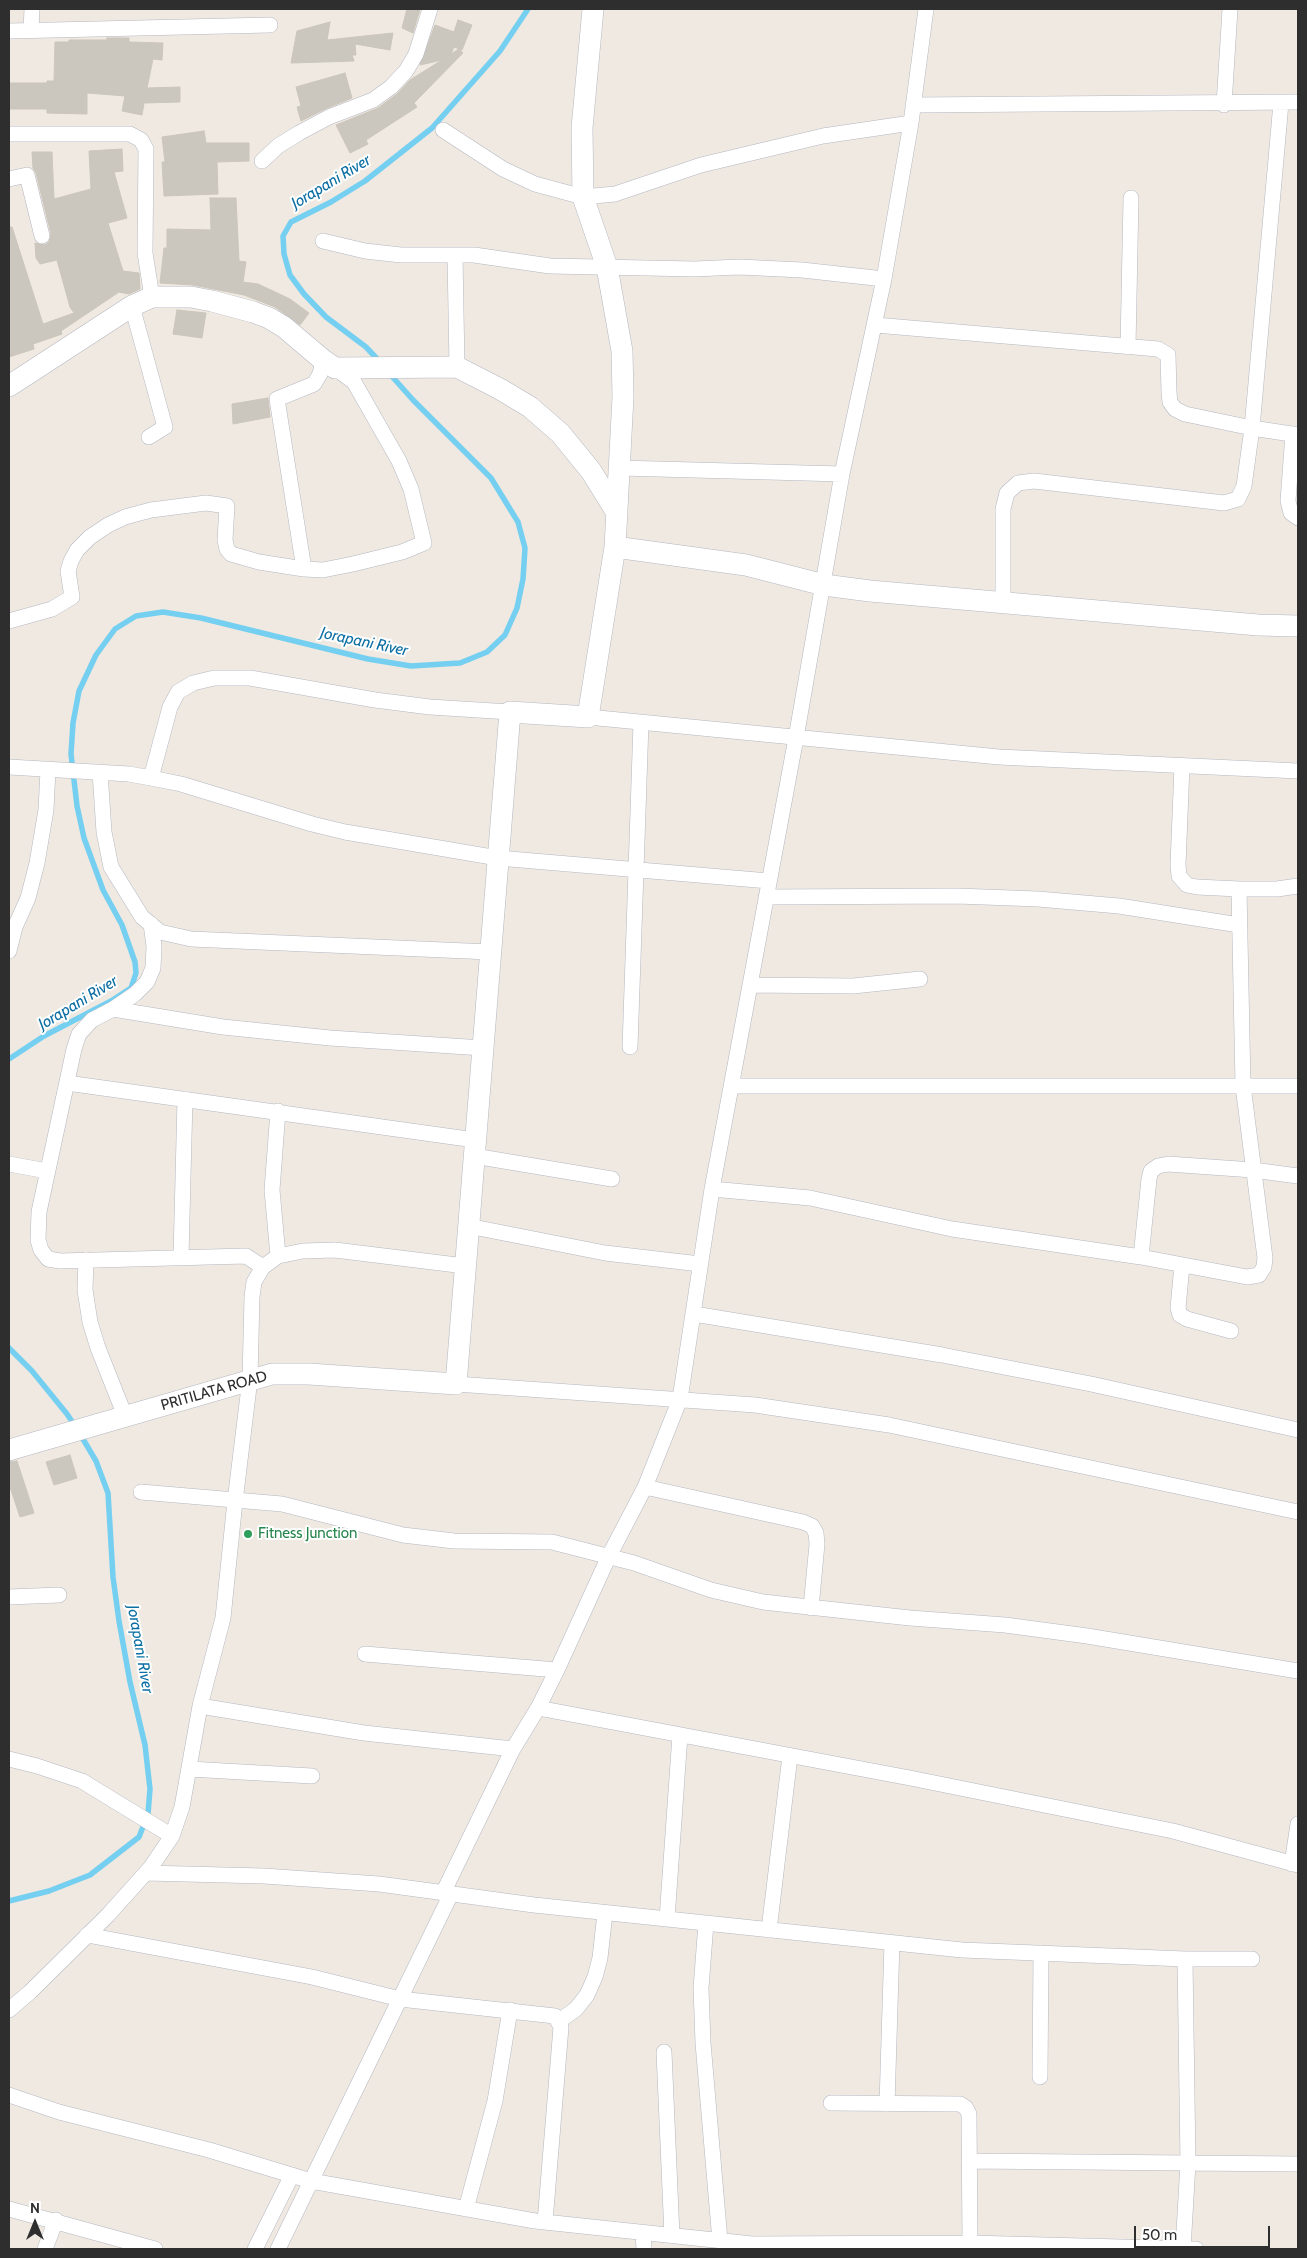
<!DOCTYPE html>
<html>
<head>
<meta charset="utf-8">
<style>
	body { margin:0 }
	#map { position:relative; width:1307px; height:2258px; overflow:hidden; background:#efe9e1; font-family:Cabin,sans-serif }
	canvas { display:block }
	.frame { position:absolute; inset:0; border:10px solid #2e2e2e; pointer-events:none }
	.north { position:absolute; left:10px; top:2198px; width:50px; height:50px; -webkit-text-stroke:4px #fff; paint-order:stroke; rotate:0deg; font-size:14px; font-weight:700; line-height:20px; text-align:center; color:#2e2e2e }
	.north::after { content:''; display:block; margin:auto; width:18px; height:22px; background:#2e2e2e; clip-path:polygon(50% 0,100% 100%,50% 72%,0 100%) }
	.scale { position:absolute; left:1134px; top:2226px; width:136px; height:22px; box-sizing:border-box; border:2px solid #2e2e2e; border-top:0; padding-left:6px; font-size:15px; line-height:18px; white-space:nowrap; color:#2e2e2e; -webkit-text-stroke:4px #fff; paint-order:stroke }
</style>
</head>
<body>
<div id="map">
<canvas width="1307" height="2258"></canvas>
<div class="frame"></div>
<div class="north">N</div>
<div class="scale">50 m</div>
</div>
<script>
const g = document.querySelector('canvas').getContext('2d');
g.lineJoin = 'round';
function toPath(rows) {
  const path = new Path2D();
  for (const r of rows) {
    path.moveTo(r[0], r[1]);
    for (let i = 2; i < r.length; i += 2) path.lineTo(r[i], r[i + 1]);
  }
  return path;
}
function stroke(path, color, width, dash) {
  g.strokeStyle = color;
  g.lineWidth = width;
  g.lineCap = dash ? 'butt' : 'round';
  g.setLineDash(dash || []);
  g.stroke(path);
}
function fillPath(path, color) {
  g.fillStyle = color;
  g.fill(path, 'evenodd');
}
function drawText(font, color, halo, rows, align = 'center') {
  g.font = font + ' Cabin,sans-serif';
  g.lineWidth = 4;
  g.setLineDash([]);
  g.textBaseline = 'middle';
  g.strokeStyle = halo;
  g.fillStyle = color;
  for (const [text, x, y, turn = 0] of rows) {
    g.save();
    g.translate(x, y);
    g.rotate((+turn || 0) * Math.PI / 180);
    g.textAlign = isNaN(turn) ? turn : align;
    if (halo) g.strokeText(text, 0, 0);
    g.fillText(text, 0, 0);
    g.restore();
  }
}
stroke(toPath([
	[380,362,366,347,326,317,304,294,290,275,284,254,283,236,291,222,331,202,365,181,432,128,500,51,528,9],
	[9,1059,44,1036,111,1001,131,988,136,973,135,962,122,925,103,890,84,838,77,806,71,754,73,723,79,691,96,655,115,629,136,616,163,612,201,618,368,659,411,666,460,663,487,652,505,635,517,608,523,579,525,548,518,522,491,478,413,400,389,373],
	[9,1348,32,1371,67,1414,75,1426],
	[9,1901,49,1891,90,1875,139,1837,148,1814,150,1789,145,1745,130,1682,119,1621,113,1577,108,1493,96,1461,80,1434]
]), '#75cff0', 5.5);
const building = toPath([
	[407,9,420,9,413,33,402,28,407,9],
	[458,20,472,25,462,50,454,47,451,54,459,49,463,53,414,103,417,107,366,140,368,144,350,153,336,125,378,108,397,94,410,80,442,60,420,65,435,25,454,32,458,20],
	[330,22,327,40,393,33,390,50,355,44,356,55,352,55,354,61,291,63,297,31,330,22],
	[107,38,129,38,129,42,163,43,162,60,153,59,147,88,180,87,180,102,144,103,142,115,122,111,125,96,87,93,87,114,47,113,47,109,9,109,9,83,47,83,47,81,54,81,55,42,69,42,69,40,107,40,107,38],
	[345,73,352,98,325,109,301,121,297,107,301,106,296,87,345,73],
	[204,131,206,143,249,143,249,161,217,162,218,194,164,196,162,162,165,162,162,137,204,131],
	[122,149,123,171,114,172,127,218,108,223,123,271,139,273,140,289,129,294,119,292,61,331,62,334,33,344,34,349,9,357,9,227,12,227,43,324,74,313,70,307,57,260,40,264,36,258,35,243,45,245,49,242,51,234,36,173,33,168,32,152,52,152,54,199,91,189,89,151,122,149],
	[210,198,236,198,239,261,246,262,243,282,258,284,290,299,309,313,300,325,275,307,244,295,193,285,160,283,164,248,167,248,167,229,211,230,210,198],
	[177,310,206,313,202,338,173,334,177,310],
	[268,398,270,417,233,424,232,404,268,398],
	[70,1455,77,1478,54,1485,46,1462,70,1455],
	[17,1461,34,1513,20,1517,9,1484,9,1462,17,1461]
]);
fillPath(building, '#cbc7bf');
stroke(building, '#cbc5ba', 1);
const street = toPath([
	[31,30,32,9],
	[9,31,270,25],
	[1281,103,1252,428,1298,435],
	[913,105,1298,102],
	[1224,105,1230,9],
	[443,130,503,169,535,184,583,197,615,194,701,165,823,136,911,123],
	[9,134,130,134,141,140,146,149,145,253,152,297],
	[262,161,278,146,299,133,329,117,373,100,391,87,406,71,416,54,430,9],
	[9,179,27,175,42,236],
	[323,241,365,251,401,255,474,255,550,266,695,269,739,267,802,270,884,279],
	[455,255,457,367],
	[132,306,165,427,149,437],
	[875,325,1158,349,1168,355,1169,392,1170,402,1175,409,1185,414,1252,428,1244,486,1238,499,1224,503,1034,481,1018,483,1007,493,1003,509,1003,603],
	[1128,347,1131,198],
	[1293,434,1288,501,1291,513,1298,518],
	[620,468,842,474],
	[304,569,277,399,314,384,320,374,323,360],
	[9,621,52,609,72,597,68,571,71,561,77,550,90,537,108,525,125,517,151,510,206,503,227,506,225,540,227,549,231,554,259,562,304,569,323,570,353,564,402,552,424,543,411,489,399,461,354,382,335,368],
	[588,717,999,757,1298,771],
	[1182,766,1178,865,1179,876,1187,885,1197,887,1239,889,1277,889,1298,886],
	[9,767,129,774,151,778,181,784,312,824,345,832,498,858,769,881],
	[100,772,104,832,111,867,142,917,160,932,191,939,490,952],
	[151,778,170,707,178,692,193,683,214,678,250,678,375,700,430,707,510,712],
	[766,897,957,896,1038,899,1119,906,1239,925],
	[151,924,154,946,153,968,147,982,135,994,113,1009,92,1020,79,1034,74,1049,39,1212,38,1240,41,1250,48,1259,60,1261,246,1256,263,1267],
	[9,951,15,927,28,898,37,863,46,810,48,769],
	[750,985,853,986,920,979],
	[113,1009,223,1027,330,1038,483,1048],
	[630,1047,641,723],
	[67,1083,475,1140],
	[732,1086,1298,1086],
	[278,1111,272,1190,278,1256],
	[474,1156,612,1179],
	[9,1164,47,1171],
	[712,1189,810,1198,952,1229,1141,1257,1247,1277,1259,1275,1264,1267,1265,1258,1243,1086,1239,889],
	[468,1226,605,1253,700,1264],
	[181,1257,185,1099],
	[1141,1257,1149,1179,1151,1171,1158,1166,1168,1164,1253,1170,1298,1176],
	[86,1260,85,1290,90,1322,98,1348,125,1416],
	[1182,1265,1178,1308,1180,1315,1187,1319,1231,1331],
	[694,1314,942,1355,1091,1384,1298,1430],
	[456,1384,755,1405,889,1425,1298,1512],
	[645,1487,803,1522,812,1526,816,1533,817,1544,811,1608],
	[141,1492,282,1504,403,1535,454,1541,552,1542,634,1563,711,1590,763,1602,910,1618,1005,1625,1087,1636,1298,1671],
	[9,1597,59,1595],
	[365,1654,557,1670],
	[200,1706,364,1733,513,1749],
	[538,1708,910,1778,1173,1831,1298,1865],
	[9,1759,37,1766,82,1781,172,1836],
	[189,1769,312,1776],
	[1292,1864,1298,1824],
	[146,1873,264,1876,379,1884,534,1905,962,1950,1185,1959,1188,2163,1183,2249],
	[443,1893,513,1749,538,1708,557,1670,609,1556,645,1487,680,1399,712,1189,796,738,842,474,884,279,911,123,926,9],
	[667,1919,680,1735],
	[706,1923,701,1988,703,2043,720,2241],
	[769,1930,790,1756],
	[87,1935,312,1977,400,1999,555,2016,561,2027,545,2222],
	[1185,1959,1252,1959],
	[9,2010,30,1992,108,1915,151,1867,172,1836,182,1807,200,1706,223,1618,235,1501,250,1379,252,1297,254,1282,263,1267,278,1256,303,1251,335,1250,465,1266],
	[559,2021,576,2009,587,1995,595,1977,600,1958,605,1913],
	[664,2052,672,2236],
	[1040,2077,1041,1953],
	[9,2095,59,2112,209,2150,311,2181,535,2221,752,2244,970,2243,1196,2249],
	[831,2103,960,2104,966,2108,969,2114,970,2243],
	[887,2104,892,1943],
	[969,2161,1298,2164],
	[9,2209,155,2249],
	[466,2209,495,2101,510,2010],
	[643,2233,644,2249],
	[45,2249,56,2220],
	[255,2249,292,2175],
	[278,2249,451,1894]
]);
const secondary = toPath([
	[9,386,132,306,152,297,191,297,212,301,253,312,269,318,284,327,323,360,335,368,457,367,500,389,530,407,560,433,591,471,617,513],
	[615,547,746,565,824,585,870,591,1258,625,1298,626],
	[9,1450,272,1374,309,1374,456,1384,510,712,588,717,615,547,623,397,622,351,607,267,583,197,582,128,593,9]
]);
stroke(street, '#b4b7c1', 16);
stroke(secondary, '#b4b7c1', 22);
stroke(street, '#fff', 15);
stroke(secondary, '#fff', 21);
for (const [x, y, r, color] of [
	[248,1534,5,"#2e9e5b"]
]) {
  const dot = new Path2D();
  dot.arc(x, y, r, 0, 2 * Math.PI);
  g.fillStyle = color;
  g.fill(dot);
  stroke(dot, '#fff', 2);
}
drawText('15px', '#2e2e2e', '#fff', [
	["PRITILATA ROAD",214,1391,-16]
]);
drawText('15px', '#27864d', '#fff', [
	["Fitness Junction",258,1534]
], 'left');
drawText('italic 16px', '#0d6fa3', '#fff', [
	["Jorapani River",331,182,-31],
	["Jorapani River",364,642,12],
	["Jorapani River",78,1003,-31],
	["Jorapani River",140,1649,80]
]);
</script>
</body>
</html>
